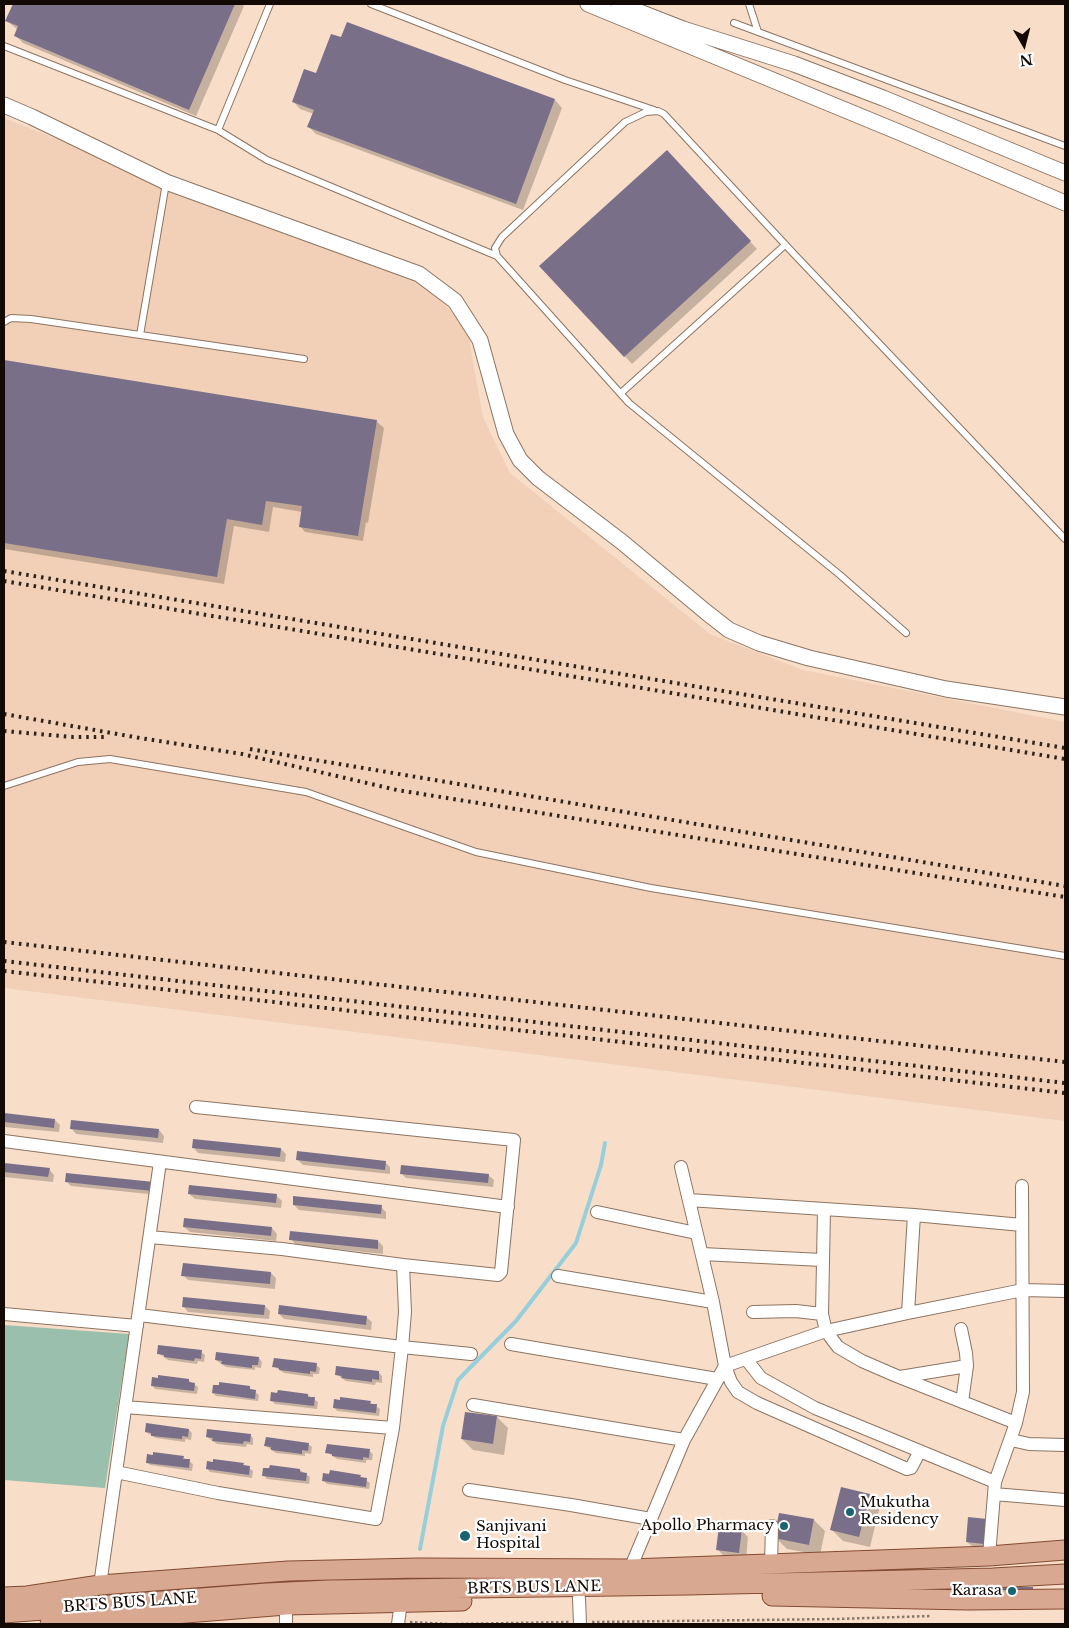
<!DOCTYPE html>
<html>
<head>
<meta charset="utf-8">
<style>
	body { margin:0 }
	#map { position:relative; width:1069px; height:1628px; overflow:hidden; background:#f8dec9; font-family:"Libre Baskerville",serif }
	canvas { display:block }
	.frame { position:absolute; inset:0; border:5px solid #130a05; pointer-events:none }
	.north { position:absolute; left:999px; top:20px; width:50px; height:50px; -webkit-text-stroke:4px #fff; paint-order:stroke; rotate:172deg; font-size:14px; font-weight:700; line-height:20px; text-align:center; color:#130a05 }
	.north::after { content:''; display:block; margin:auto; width:18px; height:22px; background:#130a05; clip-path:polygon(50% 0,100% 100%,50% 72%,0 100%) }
</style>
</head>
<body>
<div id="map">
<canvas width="1069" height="1628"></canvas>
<div class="frame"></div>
<div class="north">N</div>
</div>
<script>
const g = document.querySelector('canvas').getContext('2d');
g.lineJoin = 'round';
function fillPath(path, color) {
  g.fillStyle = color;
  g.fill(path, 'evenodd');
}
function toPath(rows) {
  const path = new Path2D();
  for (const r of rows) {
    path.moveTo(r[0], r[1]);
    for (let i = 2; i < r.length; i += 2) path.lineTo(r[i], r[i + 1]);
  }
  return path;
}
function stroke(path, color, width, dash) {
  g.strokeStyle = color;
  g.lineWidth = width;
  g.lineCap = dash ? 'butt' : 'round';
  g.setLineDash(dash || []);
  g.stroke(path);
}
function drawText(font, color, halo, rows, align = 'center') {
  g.font = font + ' "Libre Baskerville",serif';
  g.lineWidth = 4.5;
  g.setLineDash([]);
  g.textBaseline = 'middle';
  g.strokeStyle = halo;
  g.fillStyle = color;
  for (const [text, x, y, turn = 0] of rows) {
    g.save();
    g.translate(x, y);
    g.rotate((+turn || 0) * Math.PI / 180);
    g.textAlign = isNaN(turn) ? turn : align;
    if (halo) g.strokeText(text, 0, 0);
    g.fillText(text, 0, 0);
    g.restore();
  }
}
fillPath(toPath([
	[4,118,432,288,468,333,483,417,510,473,710,634,803,670,1065,722,1065,1121,4,988]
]), '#f1d0b7');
fillPath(toPath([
	[4,1325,129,1334,105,1488,4,1480]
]), '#9abfac');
fillPath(toPath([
	[14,4,242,4,244,6,196,116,23,43,16,36,18,30,7,21],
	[347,24,555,100,562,108,523,210,316,134,309,127,314,114,300,109,293,101,317,75,342,39],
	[674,159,757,249,632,364,541,266],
	[4,361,376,421,384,428,368,523,366,522,363,541,305,532,300,526,302,512,273,507,269,532,234,526,224,584,4,549],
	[4,1115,55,1120,60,1125,59,1132,4,1127],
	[71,1128,159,1130,164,1136,163,1143,76,1134],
	[193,1147,281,1149,286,1154,285,1162,198,1153],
	[298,1160,385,1162,390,1167,390,1174,303,1165],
	[4,1165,49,1169,54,1175,53,1182,4,1177],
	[401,1173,488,1175,494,1180,493,1187,406,1178],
	[66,1181,153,1183,158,1195,71,1186],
	[189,1194,277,1196,282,1201,281,1208,195,1199],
	[294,1205,381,1207,386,1212,386,1219,299,1210],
	[184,1227,272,1228,277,1234,276,1241,190,1232],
	[291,1239,378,1241,383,1246,383,1254,296,1245],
	[271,1273,276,1278,275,1289,188,1280,183,1275],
	[183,1306,265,1306,270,1311,269,1319,188,1312],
	[279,1314,366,1317,372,1322,371,1330,284,1319],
	[201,1352,205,1355,204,1362,198,1361,197,1364,168,1360,158,1353],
	[259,1358,262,1362,261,1368,255,1367,255,1370,226,1367,216,1360],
	[316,1365,320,1368,319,1374,313,1374,313,1377,284,1373,274,1366],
	[379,1373,382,1376,382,1383,376,1382,375,1385,346,1381,336,1374],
	[188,1380,198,1387,197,1394,155,1389,152,1385],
	[249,1388,259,1395,258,1401,216,1396,213,1393],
	[308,1395,318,1402,317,1409,275,1404,271,1400],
	[370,1402,380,1409,379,1416,337,1411,334,1407],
	[497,1417,508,1428,504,1455,473,1450,462,1439],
	[189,1430,192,1433,191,1440,185,1439,185,1442,156,1438,146,1432],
	[250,1435,253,1438,253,1445,247,1444,246,1447,217,1444,207,1437],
	[308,1444,312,1447,311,1454,305,1453,305,1456,276,1453,266,1446],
	[369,1451,373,1454,372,1460,366,1460,366,1463,337,1459,327,1452],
	[183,1457,193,1464,192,1471,150,1465,147,1462],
	[243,1464,253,1471,252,1478,210,1472,207,1469],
	[300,1470,310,1477,309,1484,267,1479,264,1475],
	[360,1476,370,1483,369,1489,327,1484,324,1481],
	[869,1495,880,1506,870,1547,843,1541,832,1530],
	[814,1520,825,1531,820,1555,787,1549,776,1538],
	[992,1525,990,1548,973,1547,967,1542],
	[741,1530,748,1537,746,1559,725,1557,718,1550]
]), '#0003');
stroke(toPath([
	[420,1549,443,1426,458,1380,516,1321,576,1243,601,1165,605,1143]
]), '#96cedc', 4);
fillPath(toPath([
	[13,4,235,4,189,110,14,36,18,26,5,21],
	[347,22,555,99,516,204,307,127,314,110,292,102,304,69,316,73,331,34,341,37],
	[667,150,751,241,624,357,539,266],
	[4,360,377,420,358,536,299,527,302,506,266,501,262,525,227,519,217,577,4,543],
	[4,1113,55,1119,54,1128,4,1122],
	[71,1120,159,1129,158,1138,70,1129],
	[193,1139,281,1148,280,1157,192,1148],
	[297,1151,386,1161,385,1170,296,1160],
	[4,1163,50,1168,48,1177,4,1172],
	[401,1165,489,1174,488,1183,400,1174],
	[66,1173,154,1182,153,1191,65,1182],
	[189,1185,277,1194,276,1203,188,1194],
	[293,1196,382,1205,381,1214,293,1205],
	[184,1218,272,1227,271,1236,183,1227],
	[290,1231,378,1240,378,1249,289,1240],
	[183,1263,271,1272,270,1284,181,1276],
	[183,1297,265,1305,264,1315,182,1307],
	[279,1305,367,1316,366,1325,278,1314],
	[158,1345,202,1350,201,1359,195,1358,194,1361,164,1357,164,1355,157,1354],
	[216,1352,259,1357,258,1365,252,1365,252,1368,221,1364,222,1361,215,1360],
	[274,1358,317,1363,316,1372,310,1371,310,1374,279,1370,279,1368,272,1367],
	[336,1366,379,1371,379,1380,372,1379,372,1382,341,1378,342,1376,335,1375],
	[158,1375,189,1379,189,1382,195,1383,194,1391,151,1386,152,1377,158,1378],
	[219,1382,250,1386,250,1389,256,1390,255,1399,212,1393,213,1385,219,1385],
	[278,1390,308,1394,308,1397,315,1397,314,1406,270,1401,271,1392,277,1393],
	[340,1397,371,1401,370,1404,377,1404,376,1413,333,1408,334,1399,340,1400],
	[465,1412,497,1416,493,1444,461,1439],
	[146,1423,189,1429,188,1437,182,1436,182,1439,151,1436,151,1433,145,1432],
	[207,1429,251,1434,250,1442,244,1441,243,1444,212,1441,213,1438,206,1437],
	[266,1437,309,1443,308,1451,302,1450,302,1454,271,1450,271,1447,264,1446],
	[327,1444,370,1449,369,1458,363,1457,363,1460,332,1456,332,1454,325,1453],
	[153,1452,184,1456,183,1459,190,1459,189,1468,146,1463,147,1454,153,1455],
	[213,1459,244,1463,243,1465,250,1466,249,1475,206,1469,207,1461,213,1462],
	[270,1465,300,1469,300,1472,307,1473,306,1481,262,1476,263,1468,269,1468],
	[330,1470,361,1475,360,1477,367,1478,366,1487,322,1481,323,1473,329,1474],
	[841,1487,870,1494,859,1537,830,1530],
	[779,1513,814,1519,809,1545,774,1538],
	[968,1517,987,1519,985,1544,966,1542],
	[719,1526,742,1529,739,1553,716,1550],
	[992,1587,1033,1587,1033,1597,992,1596]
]), '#796f88');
const service = toPath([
	[371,4,565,80,654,110],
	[749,4,758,32],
	[734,23,1065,146],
	[4,46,218,130,267,160,497,256],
	[218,130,270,4],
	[4,322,11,318,31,319,304,359],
	[140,335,166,183],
	[621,393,785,245],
	[906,633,840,575,629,403,497,256,495,248,502,237,625,122,646,112,658,111,664,114,794,254,1065,539],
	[4,786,78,762,110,759,306,792,476,852,651,888,1065,956]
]);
const minor = toPath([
	[4,1141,508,1207],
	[681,1167,713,1302,725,1366,731,1382,738,1392,757,1403,907,1469,911,1468,920,1451],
	[689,1200,914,1215,1022,1225],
	[824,1209,822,1314,826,1331,838,1347,862,1361,899,1377,1016,1423],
	[597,1212,696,1233],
	[150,1237,282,1249,403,1265,498,1275,501,1272,514,1140,196,1107],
	[702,1254,822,1260],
	[558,1276,713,1302],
	[753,1312,796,1311,822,1314],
	[908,1313,914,1215],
	[4,1314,137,1326],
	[139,1315,402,1347,471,1354],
	[961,1329,966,1353,967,1366,962,1402],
	[511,1344,717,1379],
	[746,1359,761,1378,815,1408,995,1482],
	[900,1377,967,1366],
	[473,1405,684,1440],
	[125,1407,393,1428],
	[1011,1440,1029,1444,1065,1445],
	[116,1472,218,1493,376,1519,393,1428,402,1347,405,1312,403,1265],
	[469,1490,571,1505,651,1519,684,1440,725,1366,826,1331,908,1313,1023,1290,1065,1291],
	[994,1494,1065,1500],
	[989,1556,995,1482,1016,1423,1023,1392,1022,1186],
	[771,1564,772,1526],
	[630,1569,651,1519],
	[100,1585,160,1162],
	[579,1598,580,1624],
	[286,1605,286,1624],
	[398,1624,401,1602]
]);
const tertiary = toPath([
	[588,4,901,133,1065,203],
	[619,4,683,29,794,64,883,98,1065,173],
	[4,105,32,117,166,182,419,274,455,301,480,340,506,434,520,460,538,478,622,542,706,612,729,630,759,643,809,658,946,689,1065,707]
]);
const primary = toPath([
	[772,1596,968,1600,1065,1599],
	[4,1597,27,1596,100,1585,288,1571,418,1568,630,1569,989,1556,1065,1550],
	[4,1613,267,1593,329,1590,688,1585,993,1578,1065,1574],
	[50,1624,286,1605,462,1601]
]);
stroke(service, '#8c7462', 8);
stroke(minor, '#8c7462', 14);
stroke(tertiary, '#8c7462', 17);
stroke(primary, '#834b31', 21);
stroke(toPath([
	[410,1622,448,1624],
	[592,1622,837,1619,931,1616],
	[456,1624,569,1622]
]), '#89776a', 2.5, [2.5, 2.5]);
stroke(service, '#fff', 6);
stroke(minor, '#fff', 12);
stroke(tertiary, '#fff', 15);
stroke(primary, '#d9a891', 19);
stroke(toPath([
	[4,571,1065,748],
	[4,581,1065,759],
	[4,714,140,738,242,754,397,790,1065,897],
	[4,731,73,737,105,737],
	[250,749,1065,886],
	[4,942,1065,1062],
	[4,961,1065,1083],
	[4,971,1065,1093]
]), '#2e231c', 4, [2.5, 5]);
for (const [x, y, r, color] of [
	[850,1512,5,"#1a6371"],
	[784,1526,5,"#1a6371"],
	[465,1536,6,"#1a6371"],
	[1012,1591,5,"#1a6371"]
]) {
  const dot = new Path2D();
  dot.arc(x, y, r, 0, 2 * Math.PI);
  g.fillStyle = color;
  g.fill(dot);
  stroke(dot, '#fff', 2);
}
drawText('15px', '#130a05', '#fff', [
	["Mukutha",860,1503],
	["Residency",860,1520],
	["Apollo Pharmacy",774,1526,"right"],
	["Sanjivani",476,1527],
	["Hospital",476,1544],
	["Karasa",1002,1591,"right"]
], 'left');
drawText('15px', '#130a05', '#fff', [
	["BRTS BUS LANE",534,1588,-1],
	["BRTS BUS LANE",130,1603,-4]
]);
</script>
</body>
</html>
